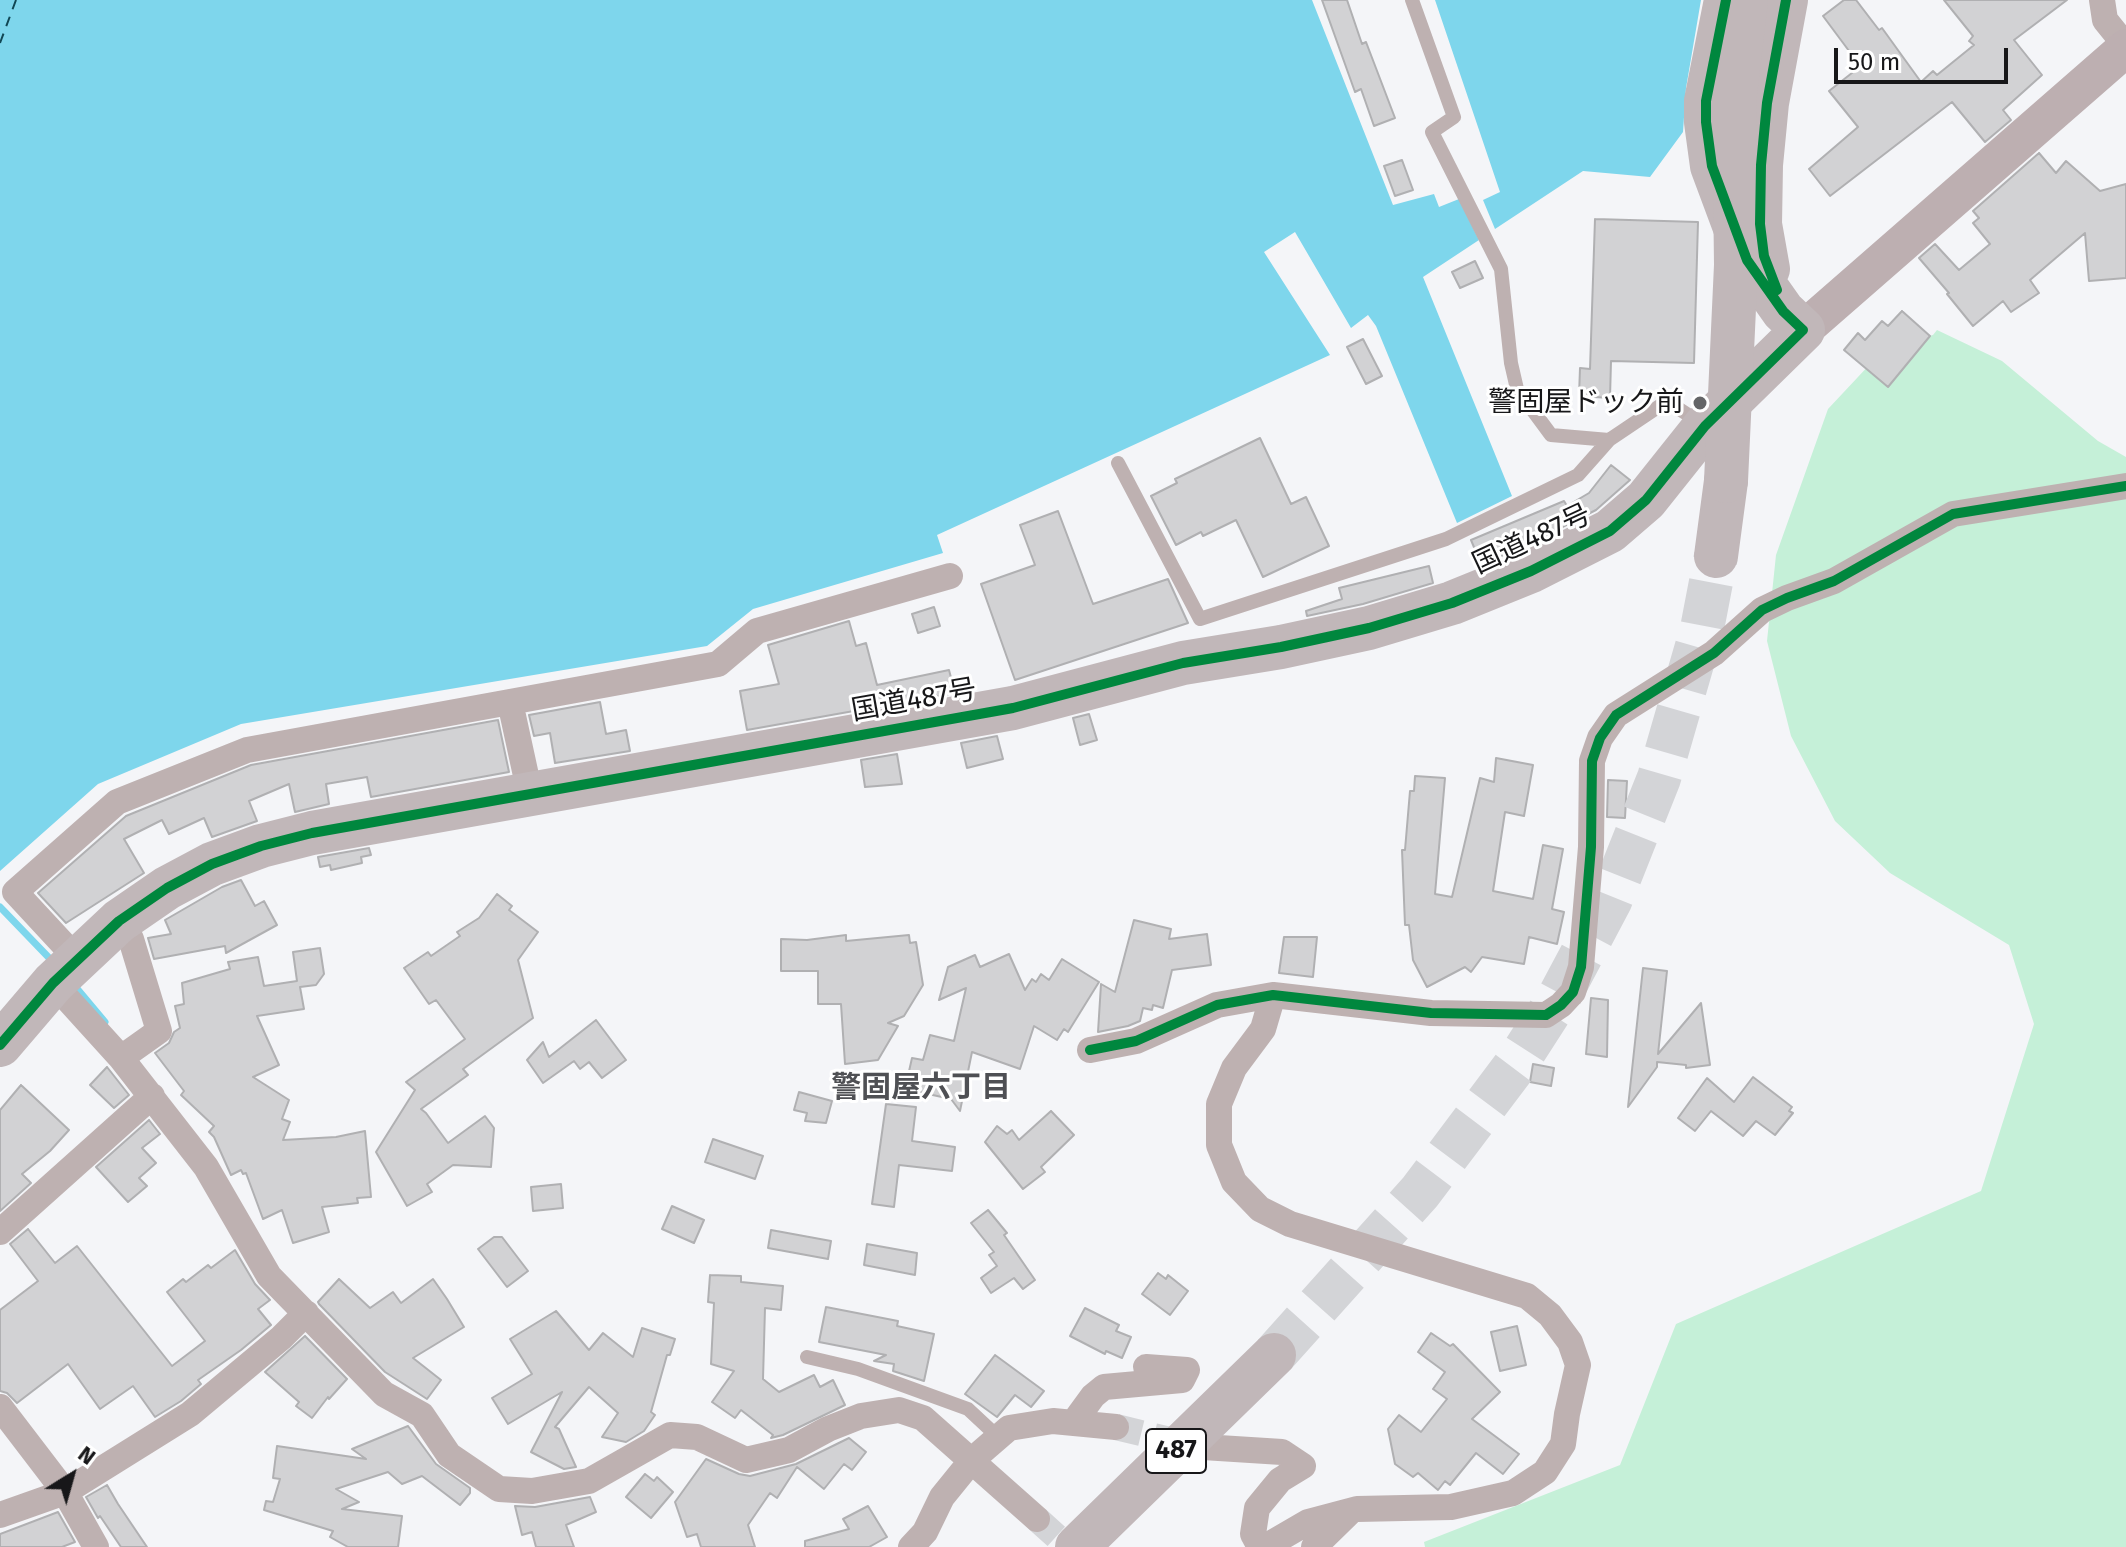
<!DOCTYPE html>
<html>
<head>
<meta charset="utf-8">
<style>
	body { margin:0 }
	#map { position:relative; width:2126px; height:1547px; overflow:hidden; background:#f4f5f8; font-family:"Fira Sans",sans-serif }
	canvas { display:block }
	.north { position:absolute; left:32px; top:1435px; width:80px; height:80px; -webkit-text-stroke:6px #fff; paint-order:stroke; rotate:37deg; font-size:22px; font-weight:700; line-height:32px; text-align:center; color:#171719 }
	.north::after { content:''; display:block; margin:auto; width:28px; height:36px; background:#171719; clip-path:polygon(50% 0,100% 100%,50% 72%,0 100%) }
	.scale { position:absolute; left:1834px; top:48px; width:174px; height:36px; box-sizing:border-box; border:4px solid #171719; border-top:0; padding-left:10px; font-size:24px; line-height:28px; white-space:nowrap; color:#171719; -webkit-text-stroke:6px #fff; paint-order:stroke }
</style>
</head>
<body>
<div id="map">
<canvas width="2126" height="1547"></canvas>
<div class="north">N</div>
<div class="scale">50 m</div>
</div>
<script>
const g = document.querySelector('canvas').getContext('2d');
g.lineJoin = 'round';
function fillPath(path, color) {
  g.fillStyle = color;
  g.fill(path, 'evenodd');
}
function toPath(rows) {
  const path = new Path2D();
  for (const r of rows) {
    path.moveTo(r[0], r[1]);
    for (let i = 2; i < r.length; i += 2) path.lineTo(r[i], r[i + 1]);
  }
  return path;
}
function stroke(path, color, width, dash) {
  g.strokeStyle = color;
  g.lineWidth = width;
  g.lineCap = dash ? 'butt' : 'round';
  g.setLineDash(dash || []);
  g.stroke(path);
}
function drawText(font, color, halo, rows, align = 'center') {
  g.font = font + ' "Fira Sans","Noto Sans JP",sans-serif';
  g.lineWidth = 6;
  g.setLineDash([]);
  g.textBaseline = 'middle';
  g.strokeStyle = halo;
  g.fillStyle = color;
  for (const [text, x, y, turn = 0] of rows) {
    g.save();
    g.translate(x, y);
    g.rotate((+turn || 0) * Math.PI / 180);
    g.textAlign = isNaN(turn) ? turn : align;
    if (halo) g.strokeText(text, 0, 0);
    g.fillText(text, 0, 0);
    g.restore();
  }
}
fillPath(toPath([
	[1937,330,2002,361,2098,441,2126,457,2126,1547,1425,1547,1424,1542,1620,1465,1676,1324,1981,1191,2034,1024,2009,945,1890,873,1835,821,1791,736,1767,641,1776,555,1828,409,1887,346,1933,335]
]), '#c5f0d8');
fillPath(toPath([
	[0,0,1312,0,1393,205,1434,194,1439,207,1459,199,1479,240,1423,277,1512,496,1457,523,1376,326,1368,315,1351,328,1295,232,1264,252,1330,355,937,535,943,553,753,609,707,646,241,724,98,784,0,871],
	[1435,0,1701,0,1686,88,1683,132,1650,177,1583,171,1495,229,1483,200,1500,192]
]), '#7ed6ec');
stroke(toPath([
	[0,907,55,964],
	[74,985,105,1022]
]), '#7ed6ec', 7);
stroke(toPath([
	[0,43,16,0]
]), '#114754', 2, [10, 8]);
const building = toPath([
	[1322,0,1347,0,1362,44,1366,42,1395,118,1374,126,1361,89,1355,92,1322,0],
	[1844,0,1856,0,1879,30,1882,28,1921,82,1933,71,1937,75,1974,45,1969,41,1973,36,1944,0,2067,0,2014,40,2042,75,2003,110,2011,120,1985,142,1952,102,1830,196,1809,169,1858,127,1829,91,1857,69,1855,66,1858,63,1823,16,1844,0],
	[2039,153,2056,173,2066,161,2100,191,2126,184,2126,278,2089,281,2085,233,2030,280,2039,293,2011,312,2003,301,1973,326,1947,294,1949,293,1919,258,1935,244,1959,270,1990,244,1973,223,1979,218,1973,211,2039,153],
	[1402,160,1413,190,1395,196,1384,166,1402,160],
	[1595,219,1698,222,1694,363,1611,361,1610,398,1579,396,1580,368,1590,369,1595,219],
	[1475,261,1483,278,1460,288,1452,272,1475,261],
	[1902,311,1930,336,1888,387,1844,350,1858,333,1865,340,1882,321,1888,326,1902,311],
	[1363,339,1382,376,1366,384,1347,347,1363,339],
	[1260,438,1291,504,1306,497,1329,546,1263,577,1236,520,1203,536,1201,532,1176,545,1151,496,1177,483,1175,479,1260,438],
	[1611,465,1630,480,1596,510,1521,548,1481,564,1471,540,1564,501,1567,506,1589,493,1611,465],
	[1058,511,1093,604,1168,579,1188,623,1015,680,981,584,1035,565,1020,525,1058,511],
	[1429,566,1433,583,1363,604,1307,616,1306,611,1342,599,1339,588,1429,566],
	[934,607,940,626,918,633,912,614,934,607],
	[849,621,856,646,866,643,877,685,949,670,955,693,747,730,740,691,779,684,768,645,849,621],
	[600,702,606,734,626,730,630,751,555,763,550,733,534,736,529,715,600,702],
	[1089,714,1097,740,1080,745,1073,718,1089,714],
	[498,720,509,772,371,797,367,777,326,784,329,804,295,812,289,784,249,801,257,821,212,837,204,818,169,834,162,820,124,839,144,873,66,923,38,893,126,816,251,765,498,720],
	[997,736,1003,759,967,768,961,743,997,736],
	[897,754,902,784,865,787,861,760,897,754],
	[1496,758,1533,765,1524,816,1505,812,1493,891,1533,899,1543,845,1563,849,1552,909,1564,912,1557,944,1529,937,1524,964,1482,957,1471,972,1465,967,1427,987,1413,960,1409,925,1405,925,1402,850,1405,850,1410,791,1414,791,1415,776,1445,778,1435,894,1452,897,1480,778,1494,782,1496,758],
	[1608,780,1627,781,1625,818,1607,817,1608,780],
	[369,848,371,855,361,857,362,863,331,870,330,865,320,867,318,857,369,848],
	[241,880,255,906,264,901,277,925,226,953,225,946,154,959,148,938,171,934,165,920,222,887,241,880],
	[497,894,512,906,509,910,538,932,518,960,533,1018,463,1069,468,1075,421,1109,426,1113,448,1143,485,1116,494,1128,491,1167,453,1165,427,1184,432,1192,407,1206,376,1152,415,1090,406,1082,465,1039,436,1000,429,1004,404,968,428,952,431,956,460,936,457,932,479,918,497,894],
	[1134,920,1171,929,1169,939,1207,934,1211,965,1172,970,1163,1008,1153,1005,1152,1010,1143,1008,1140,1021,1128,1026,1098,1032,1101,984,1115,992,1134,920],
	[846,935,846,941,909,935,910,943,916,942,923,985,904,1016,888,1023,898,1026,878,1060,845,1064,841,1004,818,1004,818,971,781,971,781,939,807,940,846,935],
	[1284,937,1317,937,1313,977,1279,973,1284,937],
	[320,948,324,974,316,985,300,987,304,1009,257,1016,279,1065,253,1077,289,1100,282,1119,290,1122,283,1140,336,1137,365,1131,371,1197,357,1198,358,1203,322,1207,329,1232,293,1243,282,1210,263,1219,246,1173,243,1174,241,1170,231,1175,214,1137,209,1132,214,1126,181,1095,184,1091,155,1053,169,1043,174,1032,180,1028,175,1006,184,1004,182,983,230,969,228,962,258,957,264,986,297,981,293,952,320,948],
	[1009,954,1025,990,1032,979,1036,982,1041,974,1049,980,1062,959,1099,982,1068,1032,1064,1029,1057,1040,1034,1026,1020,1069,972,1052,960,1111,951,1099,905,1089,912,1058,923,1060,930,1035,954,1041,966,988,939,1000,948,967,975,955,980,967,1009,954],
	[1643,968,1667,971,1658,1054,1701,1003,1710,1065,1686,1068,1686,1065,1657,1062,1657,1067,1628,1107,1643,968],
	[1591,998,1608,1000,1607,1057,1586,1054,1591,998],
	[596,1020,626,1060,602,1078,589,1062,580,1069,574,1061,543,1083,527,1060,543,1042,549,1057,596,1020],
	[1533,1064,1554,1068,1551,1086,1530,1082,1533,1064],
	[107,1067,129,1095,114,1108,90,1085,107,1067],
	[1753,1077,1792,1107,1789,1111,1793,1113,1775,1135,1756,1121,1743,1136,1711,1111,1695,1131,1678,1118,1707,1078,1734,1102,1753,1077],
	[21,1085,69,1130,50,1151,22,1174,31,1183,0,1211,0,1110,21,1085],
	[799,1092,832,1101,826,1123,805,1121,807,1113,794,1110,799,1092],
	[886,1104,916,1107,912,1141,955,1147,952,1171,899,1165,894,1207,872,1204,886,1104],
	[1051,1111,1074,1135,1041,1167,1045,1172,1023,1189,985,1142,997,1126,1007,1134,1012,1130,1019,1140,1051,1111],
	[149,1120,160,1134,142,1148,156,1163,139,1178,147,1186,128,1202,96,1167,149,1120],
	[713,1139,763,1156,755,1179,705,1162,713,1139],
	[561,1184,563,1208,533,1211,531,1187,561,1184],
	[672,1206,704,1220,694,1243,662,1229,672,1206],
	[988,1210,1007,1233,1004,1235,1035,1280,1023,1289,1014,1278,991,1293,981,1278,997,1266,989,1255,994,1252,971,1223,988,1210],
	[28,1229,55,1263,77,1246,172,1366,205,1341,167,1292,183,1279,186,1282,208,1265,211,1268,235,1250,255,1284,270,1300,258,1309,271,1325,241,1350,198,1380,201,1384,181,1401,155,1417,133,1386,100,1409,68,1364,17,1403,7,1393,0,1391,0,1310,38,1281,10,1244,28,1229],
	[771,1230,831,1241,828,1259,768,1248,771,1230],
	[494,1237,502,1237,528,1271,507,1287,478,1249,494,1237],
	[867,1244,917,1253,915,1275,864,1265,867,1244],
	[1158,1273,1166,1279,1168,1275,1188,1291,1170,1315,1142,1294,1158,1273],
	[710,1275,741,1276,741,1282,783,1286,781,1310,765,1308,763,1379,779,1392,814,1375,820,1387,833,1380,845,1405,783,1435,771,1438,773,1435,741,1410,735,1418,712,1402,734,1371,711,1364,714,1303,708,1302,710,1275],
	[339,1279,370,1308,393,1292,401,1303,433,1279,447,1299,464,1327,413,1358,441,1380,427,1399,385,1372,319,1304,318,1302,339,1279],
	[826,1307,898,1321,897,1326,934,1334,924,1381,893,1371,894,1364,874,1361,886,1355,819,1342,826,1307],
	[1085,1308,1119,1325,1116,1331,1131,1337,1122,1358,1106,1351,1105,1354,1070,1336,1085,1308],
	[556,1311,589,1350,603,1333,633,1357,642,1328,675,1339,670,1355,667,1355,651,1412,655,1415,644,1431,626,1442,602,1437,618,1413,589,1387,555,1427,559,1429,576,1467,564,1469,531,1452,562,1392,508,1424,492,1398,532,1374,510,1339,556,1311],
	[1517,1326,1526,1365,1500,1371,1491,1332,1517,1326],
	[1431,1333,1450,1346,1453,1344,1500,1392,1472,1419,1519,1454,1503,1474,1476,1453,1450,1485,1445,1481,1438,1490,1418,1473,1413,1477,1395,1464,1388,1429,1399,1415,1421,1432,1447,1399,1433,1389,1445,1372,1418,1352,1431,1333],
	[305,1336,347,1379,329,1399,328,1397,312,1418,296,1406,299,1402,265,1372,305,1336],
	[995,1355,1044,1391,1031,1407,1015,1395,997,1417,965,1394,995,1355],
	[408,1426,436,1464,470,1488,470,1493,460,1505,422,1476,402,1484,388,1472,336,1489,359,1502,342,1509,402,1516,398,1547,348,1547,330,1537,333,1531,264,1510,266,1501,273,1502,280,1479,273,1478,277,1446,366,1459,352,1449,408,1426],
	[849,1438,866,1452,852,1470,844,1464,824,1489,797,1467,777,1498,770,1493,748,1525,755,1547,701,1547,697,1534,687,1537,675,1502,706,1459,739,1474,750,1476,796,1464,849,1438],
	[645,1474,654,1481,657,1477,673,1492,651,1518,626,1497,645,1474],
	[107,1485,118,1504,147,1547,121,1547,100,1516,98,1518,86,1497,107,1485],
	[590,1497,596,1512,566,1525,574,1547,536,1547,532,1532,522,1535,515,1506,535,1507,590,1497],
	[868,1506,887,1537,869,1547,805,1547,805,1541,849,1529,843,1519,868,1506],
	[58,1512,75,1542,62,1547,0,1547,0,1534,58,1512]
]);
fillPath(building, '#d2d2d4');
stroke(building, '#b0b0b2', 2);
stroke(toPath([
	[1116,1427,1191,1445],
	[1037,1519,1068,1547]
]), '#d3d4d7', 26, [26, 13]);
stroke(toPath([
	[1274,1355,1420,1192,1514,1067,1559,997,1610,901,1659,778,1702,629,1716,556]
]), '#d3d4d7', 44, [44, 22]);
stroke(toPath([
	[1412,0,1454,117,1432,132,1501,269,1511,363,1517,389,1551,435,1609,440],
	[1118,463,1200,619,1446,539,1578,475,1609,440,1667,401,1702,424],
	[807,1357,858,1369,968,1409,998,1437]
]), '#beb1b1', 14);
stroke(toPath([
	[2102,0,2105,20,2126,46],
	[510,702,530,794],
	[119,921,131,939,159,1031,121,1058],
	[78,960,15,892,117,802,247,750,718,664,757,631,950,576],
	[53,983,121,1058,206,1167,269,1276,384,1394,422,1415,449,1455,499,1489,532,1491,589,1481,670,1435,697,1437,746,1460,789,1450,828,1429,861,1416,899,1410,923,1418,1037,1519],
	[1090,1050,1136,1041,1217,1005,1273,995,1431,1013,1546,1015,1561,1005,1573,992,1581,967,1591,847,1592,761,1600,738,1616,715,1714,653,1762,610,1787,598,1834,581,1953,514,2126,486],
	[0,1232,152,1096],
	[0,1407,65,1492,96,1547],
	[1074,1422,1093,1396,1104,1387,1182,1380,1187,1370,1146,1367],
	[1203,1447,1282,1452,1303,1466,1280,1480,1257,1508,1253,1534,1260,1547],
	[0,1515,65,1492,190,1414,281,1338,306,1313],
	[911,1547,925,1532,942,1497,972,1460,1009,1428,1053,1421,1116,1427],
	[1265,1547,1308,1522,1357,1509,1451,1507,1513,1493,1545,1472,1563,1444,1567,1414,1578,1365,1570,1342,1550,1315,1527,1296,1290,1224,1260,1209,1234,1182,1219,1145,1219,1104,1234,1068,1263,1029,1273,995],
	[1314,1547,1351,1511]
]), '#beb1b1', 26);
stroke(toPath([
	[1803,330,2126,48]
]), '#bdafb1', 38);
stroke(toPath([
	[1726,0,1706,101,1706,122,1712,166,1747,260,1783,311,1803,330],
	[1768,269,1760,224,1761,165,1767,103,1786,0],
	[1716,556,1726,481],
	[0,1045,53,983,119,921,167,888,212,864,261,846,312,833,1013,708,1183,663,1281,647,1369,628,1452,603,1531,571,1610,531,1646,500,1705,426,1803,330],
	[1077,1547,1274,1355]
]), '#c1b7b9', 44);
stroke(toPath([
	[1726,481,1736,265,1734,102,1746,0]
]), '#c1b7b9', 44);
stroke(toPath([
	[1726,0,1706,101,1706,122,1712,166,1747,260,1783,311,1803,330],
	[1777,290,1764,256,1760,224,1761,165,1767,103,1786,0],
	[0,1045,53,983,119,921,167,888,212,864,261,846,312,833,1013,708,1183,663,1281,647,1369,628,1452,603,1531,571,1610,531,1646,500,1705,426,1803,330],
	[1090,1050,1136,1041,1217,1005,1273,995,1431,1013,1546,1015,1561,1005,1573,992,1581,967,1591,847,1592,761,1600,738,1616,715,1714,653,1762,610,1787,598,1834,581,1953,514,2126,486]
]), '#00873e', 10);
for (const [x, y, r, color] of [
	[1700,403,8,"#646567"]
]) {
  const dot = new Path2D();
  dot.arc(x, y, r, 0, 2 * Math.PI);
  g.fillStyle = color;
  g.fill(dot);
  stroke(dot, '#fff', 3);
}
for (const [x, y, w] of [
	[1176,1451,60]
]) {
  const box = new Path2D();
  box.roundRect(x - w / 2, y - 22, w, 44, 6);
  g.fillStyle = '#fff';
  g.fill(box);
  stroke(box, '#171719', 2);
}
drawText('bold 26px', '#171719', null, [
	["487",1176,1451]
]);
drawText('28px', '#171719', '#fff', [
	["警固屋ドック前",1684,403]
], 'right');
drawText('28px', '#171719', '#fff', [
	["国道487号",1532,540,-25],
	["国道487号",914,701,-10]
]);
drawText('bold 30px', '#4f5054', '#fff', [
	["警固屋六丁目",921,1089]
]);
</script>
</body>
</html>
